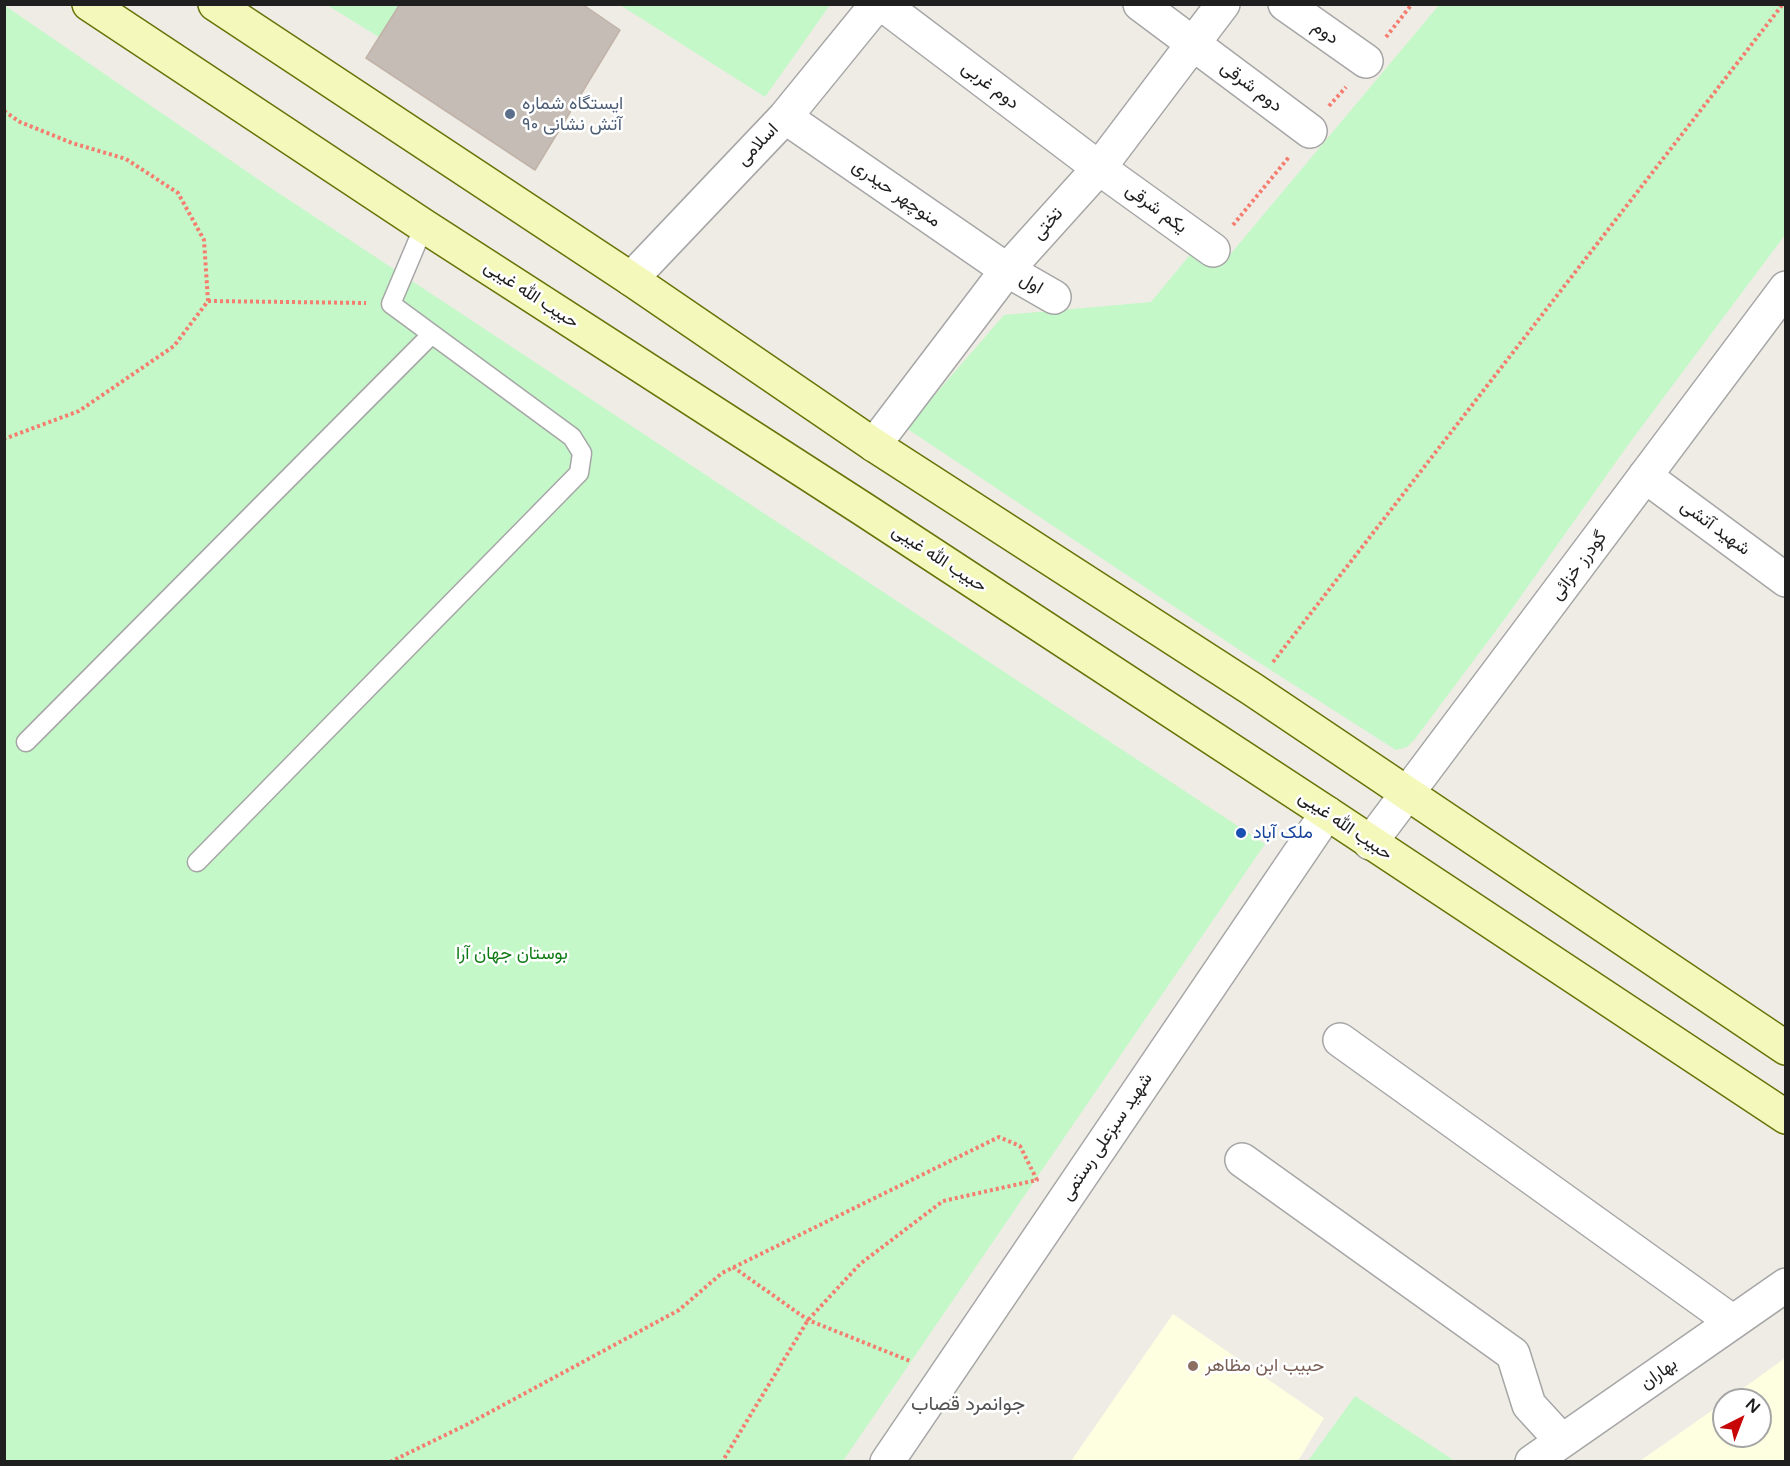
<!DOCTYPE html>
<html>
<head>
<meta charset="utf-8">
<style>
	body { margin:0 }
	#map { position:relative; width:1790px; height:1466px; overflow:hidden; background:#efece5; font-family:"Varela Round",sans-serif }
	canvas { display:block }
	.frame { position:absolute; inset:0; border:6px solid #1f1f1f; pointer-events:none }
	.north { position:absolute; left:1712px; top:1388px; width:60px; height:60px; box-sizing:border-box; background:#fff; border:2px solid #a5a5a5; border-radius:50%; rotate:42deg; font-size:16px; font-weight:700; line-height:24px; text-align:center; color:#1f1f1f }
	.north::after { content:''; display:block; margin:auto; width:21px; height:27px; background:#c70607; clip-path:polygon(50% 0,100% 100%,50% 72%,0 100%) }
</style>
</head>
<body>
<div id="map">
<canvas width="1790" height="1466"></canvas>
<div class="frame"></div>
<div class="north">N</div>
</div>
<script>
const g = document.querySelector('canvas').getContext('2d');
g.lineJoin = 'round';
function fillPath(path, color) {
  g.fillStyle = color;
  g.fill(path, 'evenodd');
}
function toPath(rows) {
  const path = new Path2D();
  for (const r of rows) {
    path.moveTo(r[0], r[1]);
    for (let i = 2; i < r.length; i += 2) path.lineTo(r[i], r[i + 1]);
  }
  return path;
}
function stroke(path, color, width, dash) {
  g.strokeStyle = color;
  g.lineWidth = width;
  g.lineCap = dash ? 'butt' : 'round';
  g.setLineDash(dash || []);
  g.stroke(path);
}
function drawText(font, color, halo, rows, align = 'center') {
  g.font = font + ' "Varela Round",Vazirmatn,sans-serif';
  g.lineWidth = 5;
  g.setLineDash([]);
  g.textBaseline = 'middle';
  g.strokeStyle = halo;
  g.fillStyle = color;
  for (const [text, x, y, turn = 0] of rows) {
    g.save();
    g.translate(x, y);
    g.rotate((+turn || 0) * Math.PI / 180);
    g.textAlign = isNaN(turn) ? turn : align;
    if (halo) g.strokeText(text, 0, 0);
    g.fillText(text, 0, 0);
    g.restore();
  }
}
fillPath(toPath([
	[1173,1314,1324,1418,1298,1461,1071,1461],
	[1785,1358,1785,1461,1640,1461,1724,1402,1724,1436,1760,1436,1760,1400,1727,1400]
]), '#fefee0');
fillPath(toPath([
	[4,5,268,186,1265,844,843,1461,5,1461],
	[327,5,418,5,395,47],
	[620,5,830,4,830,5,765,97],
	[1439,5,1785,5,1785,235,1628,445,1509,613,1415,739,1407,747,1396,750,1244,653,906,428,1004,315,1151,302,1198,245,1223,263],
	[1355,1396,1455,1461,1308,1461]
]), '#c4f8c8');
const building = toPath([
	[400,4,582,4,620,30,535,170,366,58,400,4]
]);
fillPath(building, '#c4bcb5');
stroke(building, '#c1b3a8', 1.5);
const service = toPath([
	[26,742,432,334],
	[197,862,579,473,582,453,572,437,391,304,424,226]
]);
const minor = toPath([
	[882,4,1099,168,1213,250],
	[1140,4,1310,131],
	[1285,4,1366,61],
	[785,117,1007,270,1054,297],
	[631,279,785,117,877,4],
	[874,445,1007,270,1099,168,1223,4],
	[1645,476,1786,580],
	[1340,1040,1733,1322],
	[1242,1160,1513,1354,1529,1405,1562,1441],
	[1532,1462,1786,1285]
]);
const tertiary = toPath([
	[1370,843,1786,288],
	[887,1462,1327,813]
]);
const secondary = toPath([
	[89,4,424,226,863,509,1327,813,1786,1117],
	[215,4,631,279,874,445,1252,689,1786,1048]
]);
stroke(service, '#a6a6a6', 21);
stroke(minor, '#a6a6a6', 36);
stroke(tertiary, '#a6a6a6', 36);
stroke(secondary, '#687308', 36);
stroke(toPath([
	[1386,37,1412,4],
	[1329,106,1346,87],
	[4,111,20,122,72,143,126,159,178,193,204,240,208,301,174,346,79,411,4,439],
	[1233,225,1289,157],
	[208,301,366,303],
	[1273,662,1783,4],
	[733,1267,808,1320,910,1361],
	[390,1462,468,1424,679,1310,722,1273,999,1137,1020,1146,1037,1180,943,1201,860,1264,808,1320,722,1462]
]), '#f57d70', 4, [3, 3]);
stroke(service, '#fff', 18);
stroke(minor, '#fff', 33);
stroke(tertiary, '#fff', 33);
stroke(secondary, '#f5f8bb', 33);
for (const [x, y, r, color] of [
	[510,114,6,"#5c6f8a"],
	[1241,833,6,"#1a4fb4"],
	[1193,1366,6,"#8d6e63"]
]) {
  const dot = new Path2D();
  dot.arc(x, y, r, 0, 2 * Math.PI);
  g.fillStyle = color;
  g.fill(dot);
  stroke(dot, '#fff', 2);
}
drawText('18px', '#1f1f1f', '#fff', [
	["دوم",1325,33,35],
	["دوم غربی",990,86,37],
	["دوم شرقی",1251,87,37],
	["اسلامی",758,145,-46],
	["منوچهر حیدری",896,194,35],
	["یکم شرقی",1156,209,36],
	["تختی",1048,224,-48],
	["اول",1031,284,30],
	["حبیب الله غیبی",531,295,33],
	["شهید آتشی",1715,528,36],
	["حبیب الله غیبی",939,559,33],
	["گودرز خزائی",1579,566,-53],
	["حبیب الله غیبی",1345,826,34],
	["شهید سبزعلی رستمی",1107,1137,-56],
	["بهاران",1659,1374,-35]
]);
drawText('18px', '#4e5e75', '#fff', [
	["ایستگاه شماره",522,104],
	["۹۰ آتش نشانی",522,125]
], 'left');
drawText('18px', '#164399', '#fff', [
	["ملک آباد",1253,833]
], 'left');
drawText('18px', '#0f7b17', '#fff', [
	["بوستان جهان آرا",512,954]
]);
drawText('18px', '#785e54', '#fff', [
	["حبیب ابن مظاهر",1205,1366]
], 'left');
drawText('20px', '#525252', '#fff', [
	["جوانمرد قصاب",968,1405]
]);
</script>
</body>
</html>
